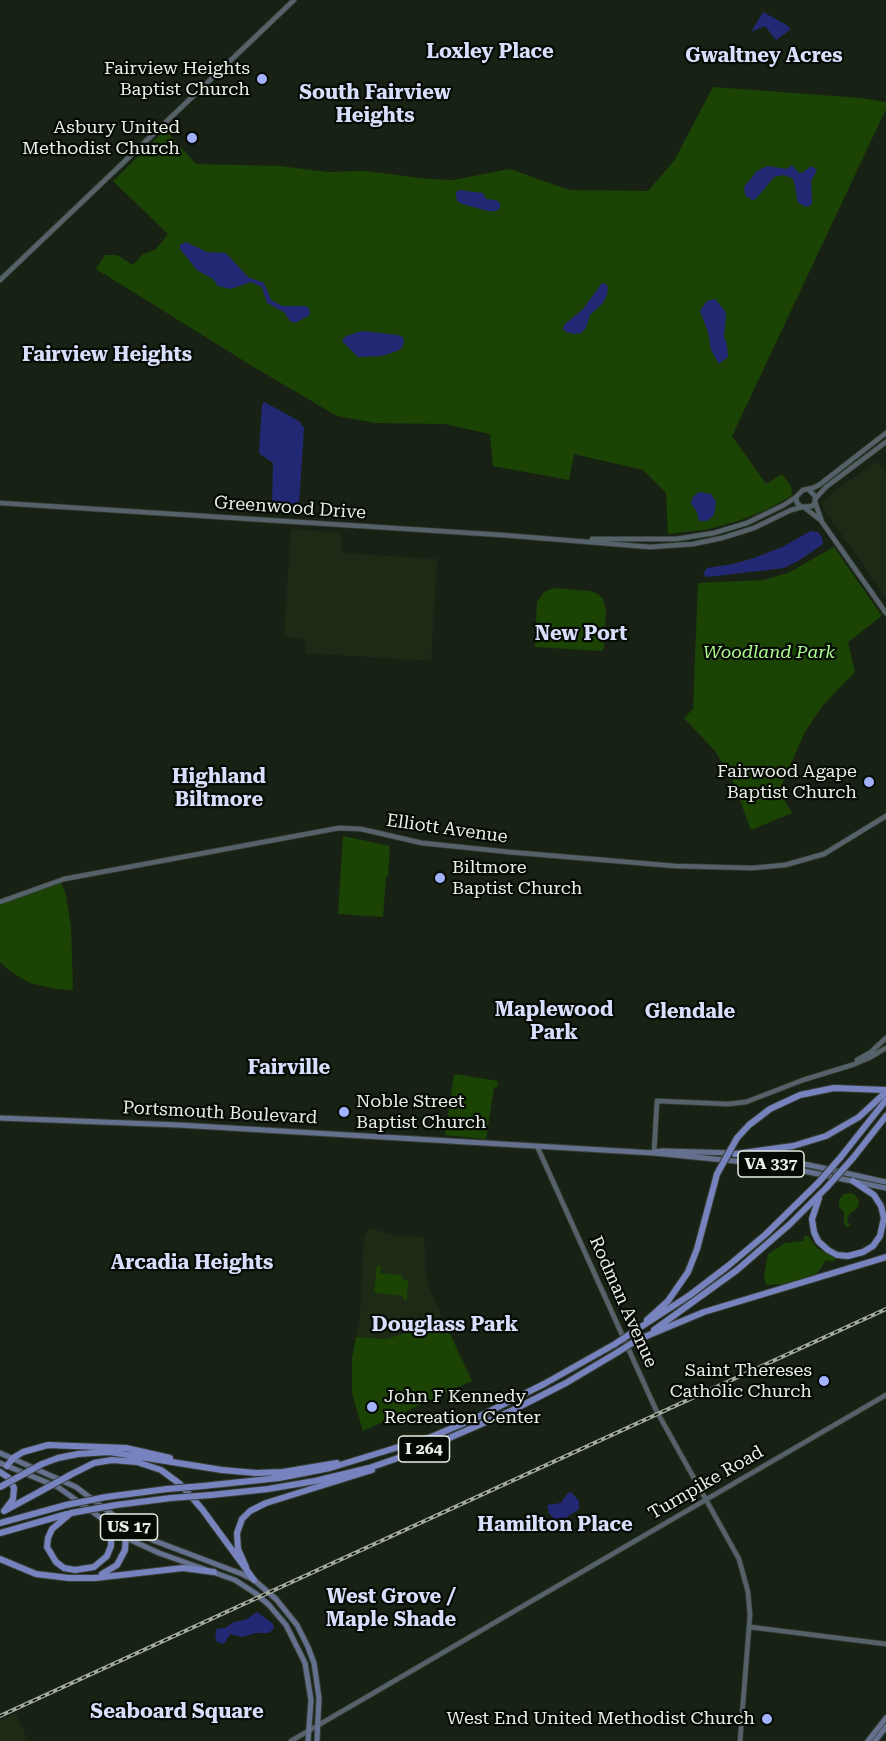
<!DOCTYPE html>
<html>
<head>
<meta charset="utf-8">
<style>
	body { margin:0 }
	canvas { display:block; background:#182214 }
</style>
</head>
<body>
<canvas width="886" height="1741"></canvas>
<script>
const g = document.querySelector('canvas').getContext('2d');
g.lineJoin = 'round';
function fillPath(path, color) {
  g.fillStyle = color;
  g.fill(path, 'evenodd');
}
function toPath(rows) {
  const path = new Path2D();
  for (const r of rows) {
    path.moveTo(r[0], r[1]);
    for (let i = 2; i < r.length; i += 2) path.lineTo(r[i], r[i + 1]);
  }
  return path;
}
function stroke(path, color, width, dash) {
  g.strokeStyle = color;
  g.lineWidth = width;
  g.lineCap = dash ? 'butt' : 'round';
  g.setLineDash(dash || []);
  g.stroke(path);
}
function drawText(font, color, halo, rows, align = 'center') {
  g.font = font + ' "Roboto Serif",serif';
  g.lineWidth = 4.5;
  g.setLineDash([]);
  g.textBaseline = 'middle';
  g.strokeStyle = halo;
  g.fillStyle = color;
  for (const [text, x, y, turn = 0] of rows) {
    g.save();
    g.translate(x, y);
    g.rotate((+turn || 0) * Math.PI / 180);
    g.textAlign = isNaN(turn) ? turn : align;
    if (halo) g.strokeText(text, 0, 0);
    g.fillText(text, 0, 0);
    g.restore();
  }
}
fillPath(toPath([
	[876,461,886,474,886,598,822,506,826,498],
	[291,529,342,533,341,553,437,559,431,661,305,653,306,639,284,637],
	[369,1228,396,1236,424,1237,426,1275,431,1292,443,1319,418,1328,410,1327,410,1332,386,1339,356,1337,360,1317,364,1237],
	[16,1713,28,1741,0,1741,0,1721]
]), '#1c2a16');
fillPath(toPath([
	[713,87,861,98,886,102,886,109,732,436,766,484,782,474,791,486,792,490,791,496,766,510,738,521,709,529,668,534,666,493,643,470,574,454,569,480,493,466,490,434,444,424,375,423,337,416,257,369,96,269,105,255,117,255,133,265,142,255,156,249,168,234,113,181,165,130,196,164,279,166,328,172,365,171,428,179,453,180,510,169,569,190,648,191,674,161],
	[834,547,882,616,848,642,855,672,823,705,805,732,779,791,792,813,751,830,732,779,715,751,684,718,693,709,698,583,763,580,788,573],
	[553,588,590,591,598,594,603,599,606,610,604,648,602,651,535,647,537,602,544,592],
	[343,836,390,846,388,876,386,876,383,917,338,914],
	[61,882,66,895,71,928,73,990,56,989,30,983,11,972,0,962,0,904],
	[454,1074,498,1081,497,1087,494,1088,486,1139,445,1135],
	[851,1193,855,1195,859,1201,858,1207,849,1215,847,1222,851,1225,846,1227,844,1223,844,1212,839,1207,839,1200,844,1194],
	[805,1236,808,1236,817,1248,835,1258,834,1262,826,1260,816,1275,784,1284,766,1285,764,1275,768,1254,785,1243,803,1241],
	[377,1265,381,1266,380,1273,402,1275,402,1279,408,1280,407,1300,403,1300,403,1296,374,1293],
	[443,1319,472,1381,363,1431,352,1393,352,1358,356,1337,386,1339,410,1332,410,1327,418,1328]
]), '#1b4304');
fillPath(toPath([
	[763,12,785,24,791,29,776,40,765,26,751,32],
	[792,165,799,173,802,173,811,166,817,170,811,181,812,203,810,206,806,207,798,203,794,181,792,178,783,175,774,177,756,199,752,200,745,195,744,187,757,171,767,166,787,169],
	[460,190,483,193,486,199,496,200,500,203,500,208,496,211,488,211,462,204,457,201,456,195,456,192],
	[186,242,207,252,226,253,248,277,264,283,271,300,282,306,305,306,309,308,310,315,295,323,290,321,284,312,267,303,262,287,251,282,231,289,218,286,213,279,197,270,180,249,180,245],
	[602,283,606,284,608,288,607,295,603,303,590,315,586,328,581,333,574,334,566,332,563,329,564,325,583,309],
	[715,299,725,311,726,316,724,336,727,345,728,357,719,364,711,350,708,332,700,311,707,301],
	[362,331,398,335,403,337,404,342,402,348,397,351,382,356,358,357,342,341,346,336],
	[264,402,299,421,304,428,299,504,296,508,273,506,272,505,273,463,260,454,259,450,262,405],
	[699,492,711,494,716,502,714,515,707,521,699,521,697,512,691,503,693,497],
	[811,531,818,532,822,538,823,544,798,561,784,568,707,577,703,574,707,568,733,564,754,558,782,547],
	[571,1492,579,1501,579,1509,561,1521,556,1521,549,1513,547,1505,561,1503,568,1493],
	[257,1612,273,1624,274,1628,269,1633,255,1633,243,1637,230,1634,224,1644,217,1642,215,1635,217,1629,225,1628,234,1622,245,1620]
]), '#232875');
const secondary = toPath([
	[0,280,294,0],
	[796,497,797,503,802,507,812,506,815,502,815,496,808,489],
	[815,499,826,487,886,442],
	[815,502,822,522,886,613],
	[0,503,502,535,650,547,693,544,722,538,754,528,791,510,802,507],
	[805,508,819,519],
	[592,539,676,539,714,533,747,523,784,505,796,497,803,490,813,488,819,485,886,433],
	[0,902,64,879,339,828,361,829,422,843,509,852,675,866,752,868,785,865,824,854,886,816],
	[857,1060,871,1052,886,1038],
	[537,1146,656,1410,739,1559,748,1592,750,1615,740,1741],
	[654,1153,657,1101,728,1104,746,1102,803,1080,852,1065,869,1058,886,1048],
	[750,1627,886,1644],
	[291,1741,886,1395]
]);
const primary = toPath([
	[0,1118,179,1125,654,1153,775,1165,886,1188],
	[655,1152,663,1151,733,1153],
	[745,1154,809,1165,886,1182],
	[0,1453,76,1487,133,1530,155,1541,242,1574,254,1580,276,1599,297,1625,308,1647,314,1663,319,1698,317,1741],
	[0,1463,58,1487,133,1541,159,1553,235,1580,255,1593,269,1605,286,1625,305,1663,311,1700,308,1741],
	[868,1741,886,1718],
	[875,1741,886,1727]
]);
const highway = toPath([
	[737,1138,749,1125,770,1109,800,1095,834,1088,886,1090],
	[735,1154,793,1146,826,1136,859,1117,886,1092],
	[840,1158,886,1100],
	[853,1158,886,1116],
	[819,1198,812,1219,814,1232,818,1241,828,1250,837,1255,848,1256,863,1252,873,1246,880,1236,884,1218,881,1206,874,1195,853,1181],
	[647,1320,668,1301,688,1272,697,1249,717,1174],
	[654,1330,737,1270,790,1224,827,1187],
	[633,1332,690,1295,728,1266,766,1234,818,1183],
	[637,1340,704,1312,886,1257],
	[58,1458,78,1454,109,1452,222,1470,256,1473,283,1472,337,1463],
	[7,1466,13,1458,23,1452,48,1445,126,1448,170,1458],
	[0,1472,9,1478,14,1488,13,1499,4,1511],
	[72,1474,94,1463,112,1460,137,1462,161,1470,180,1484,202,1509,254,1580],
	[203,1486,279,1478,330,1468,431,1437,474,1419,544,1384,615,1344],
	[211,1495,268,1489,315,1481,369,1468,424,1449,511,1411,566,1383,618,1352],
	[106,1497,167,1489],
	[116,1505,171,1498],
	[6,1510,41,1491],
	[71,1513,52,1529,48,1538,47,1547,56,1562,64,1568,75,1570,94,1567,107,1556,111,1546,111,1536,102,1518],
	[0,1523,66,1505],
	[0,1533,67,1514],
	[0,1559,36,1574,69,1578,95,1578,183,1568,214,1572],
	[246,1567,238,1549,237,1533,242,1519,250,1511,266,1503,372,1470],
	[102,1574,117,1565,125,1550,126,1536,119,1520]
]);
stroke(secondary, '#363d34', 6);
stroke(primary, '#363d34', 7);
stroke(highway, '#363d34', 8);
stroke(secondary, '#566269', 4.5);
stroke(primary, '#64708d', 5);
stroke(highway, '#7783be', 6);
const rail = toPath([
	[0,1716,886,1309]
]);
stroke(rail, '#a2aa9e', 4);
stroke(rail, '#060a05', 1.5, [4.5]);
const highwayBridge = toPath([
	[717,1174,737,1138],
	[818,1183,840,1158],
	[827,1187,853,1158],
	[615,1344,633,1332],
	[618,1352,637,1340],
	[0,1487,42,1464,58,1458],
	[167,1489,203,1486],
	[41,1491,72,1474],
	[171,1498,211,1495],
	[66,1505,106,1497],
	[71,1513,116,1505]
]);
stroke(highwayBridge, '#363d34', 8, []);
stroke(highwayBridge, '#7783be', 6);
for (const [x, y, r, color] of [
	[262,79,6,"#a2b2fd"],
	[192,138,6,"#a2b2fd"],
	[869,782,6,"#a2b2fd"],
	[440,878,6,"#a2b2fd"],
	[344,1112,6,"#a2b2fd"],
	[824,1381,6,"#a2b2fd"],
	[372,1407,6,"#a2b2fd"],
	[767,1719,6,"#a2b2fd"]
]) {
  const dot = new Path2D();
  dot.arc(x, y, r, 0, 2 * Math.PI);
  g.fillStyle = color;
  g.fill(dot);
  stroke(dot, '#060a05', 2);
}
for (const [x, y, w] of [
	[771,1164,66],
	[424,1449,51],
	[129,1527,57]
]) {
  const box = new Path2D();
  box.roundRect(x - w / 2, y - 13, w, 26, 4.5);
  g.fillStyle = '#060a05';
  g.fill(box);
  stroke(box, '#e8efe5', 1.5);
}
drawText('bold 16px', '#e8efe5', null, [
	["VA 337",771,1164],
	["I 264",424,1449],
	["US 17",129,1527]
]);
drawText('18px', '#e8efe5', '#060a05', [
	["Fairview Heights",250,69],
	["Baptist Church",250,90],
	["Asbury United",180,128],
	["Methodist Church",180,149],
	["Fairwood Agape",857,772],
	["Baptist Church",857,793],
	["Biltmore",452,868,"left"],
	["Baptist Church",452,889,"left"],
	["Noble Street",356,1102,"left"],
	["Baptist Church",356,1123,"left"],
	["Saint Thereses",812,1371],
	["Catholic Church",812,1392],
	["John F Kennedy",384,1397,"left"],
	["Recreation Center",384,1418,"left"],
	["West End United Methodist Church",755,1719]
], 'right');
drawText('18px', '#e8efe5', '#060a05', [
	["Greenwood Drive",290,508,4],
	["Elliott Avenue",447,829,8],
	["Portsmouth Boulevard",220,1113,3],
	["Rodman Avenue",623,1302,66],
	["Turnpike Road",706,1483,-30]
]);
drawText('italic 18px', '#aefc90', '#060a05', [
	["Woodland Park",769,653]
]);
drawText('bold 20px', '#d8dffc', '#060a05', [
	["Loxley Place",490,52],
	["Gwaltney Acres",764,56],
	["South Fairview",375,93],
	["Heights",375,116],
	["Fairview Heights",107,355],
	["New Port",581,634],
	["Highland",219,777],
	["Biltmore",219,800],
	["Maplewood",554,1010],
	["Park",554,1033],
	["Glendale",690,1012],
	["Fairville",289,1068],
	["Arcadia Heights",192,1263],
	["Douglass Park",445,1325],
	["Hamilton Place",555,1525],
	["West Grove /",391,1597],
	["Maple Shade",391,1620],
	["Seaboard Square",177,1712]
]);
</script>
</body>
</html>
